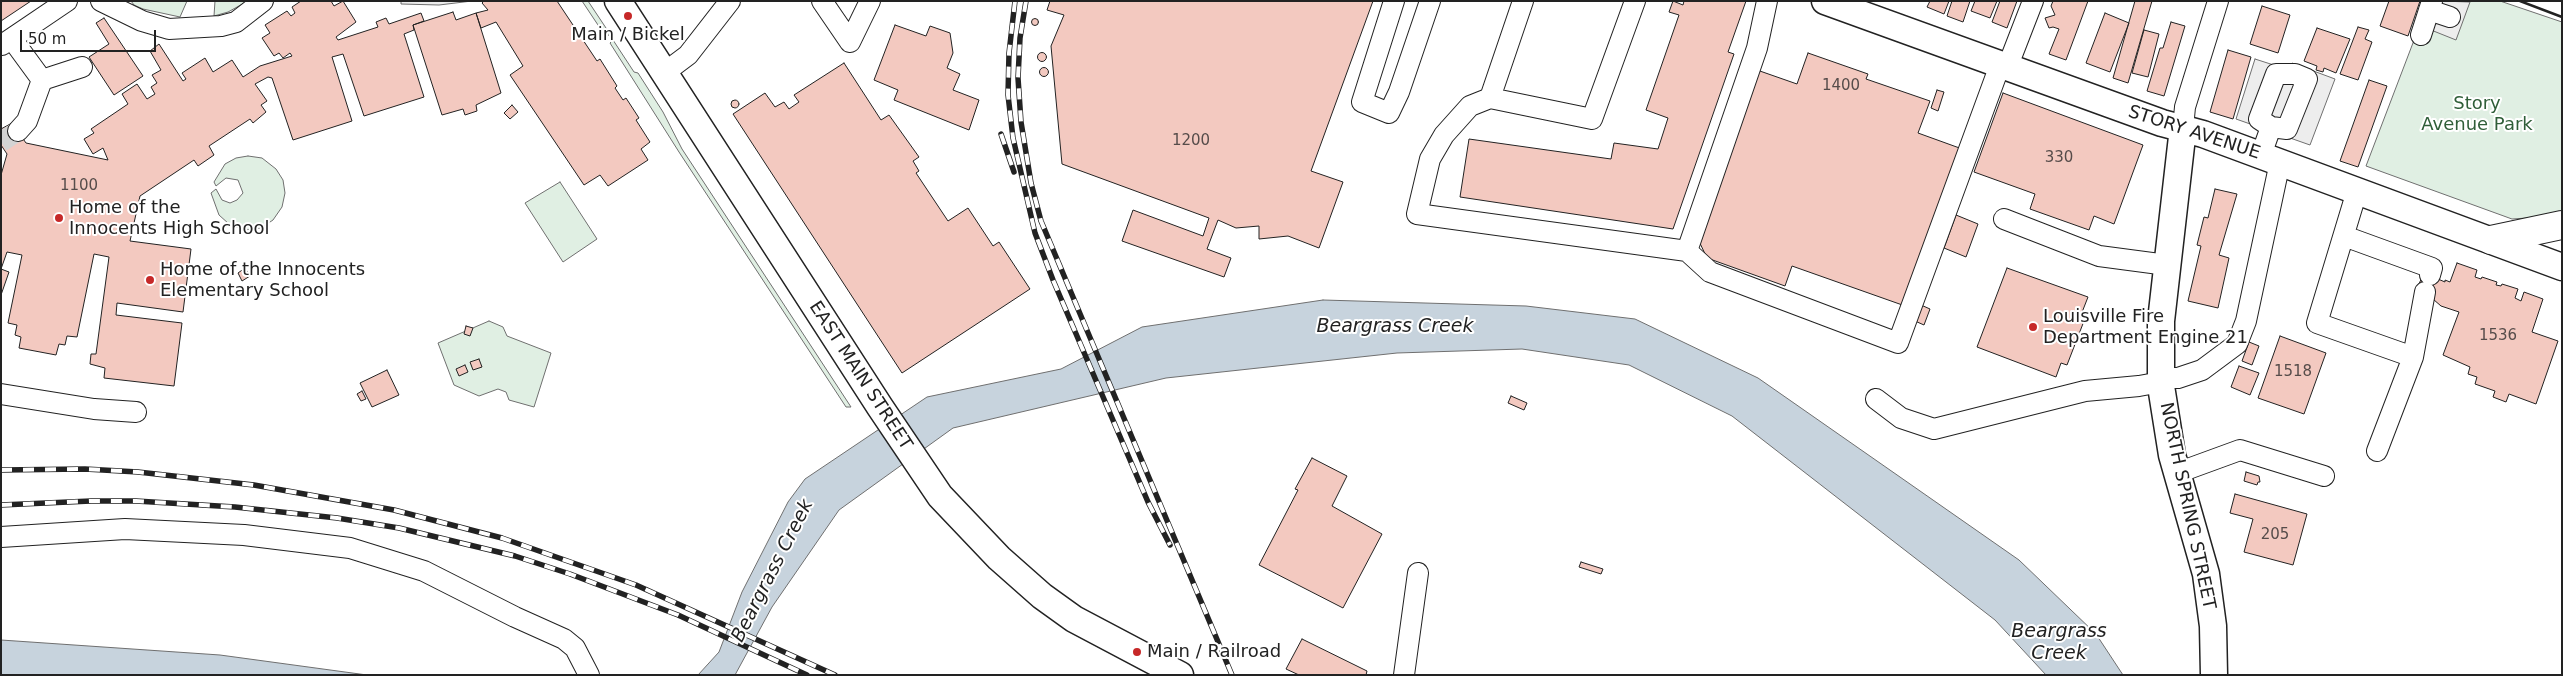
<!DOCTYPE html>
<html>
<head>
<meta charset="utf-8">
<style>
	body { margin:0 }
	#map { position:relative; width:2563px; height:676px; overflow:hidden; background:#fff; font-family:"DejaVu Sans",sans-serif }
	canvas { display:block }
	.frame { position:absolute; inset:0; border:2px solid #222; pointer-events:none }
	.scale { position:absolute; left:20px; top:30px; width:136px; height:22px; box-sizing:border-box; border:2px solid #222; border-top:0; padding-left:6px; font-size:15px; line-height:18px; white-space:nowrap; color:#222; -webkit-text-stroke:4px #fff; paint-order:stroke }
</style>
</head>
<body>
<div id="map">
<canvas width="2563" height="676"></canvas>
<div class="frame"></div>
<div class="scale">50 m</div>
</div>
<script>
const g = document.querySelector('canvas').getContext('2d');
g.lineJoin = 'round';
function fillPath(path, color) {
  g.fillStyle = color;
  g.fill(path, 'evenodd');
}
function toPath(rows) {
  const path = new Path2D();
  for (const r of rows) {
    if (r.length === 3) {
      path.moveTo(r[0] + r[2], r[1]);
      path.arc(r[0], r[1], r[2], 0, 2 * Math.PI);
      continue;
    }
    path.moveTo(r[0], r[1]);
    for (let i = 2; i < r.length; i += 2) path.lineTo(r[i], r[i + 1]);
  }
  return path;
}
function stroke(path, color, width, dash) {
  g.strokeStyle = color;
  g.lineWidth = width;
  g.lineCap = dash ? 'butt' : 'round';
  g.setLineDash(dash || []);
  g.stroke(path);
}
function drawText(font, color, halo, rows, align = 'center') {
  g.font = font + ' "DejaVu Sans",sans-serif';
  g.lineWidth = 4;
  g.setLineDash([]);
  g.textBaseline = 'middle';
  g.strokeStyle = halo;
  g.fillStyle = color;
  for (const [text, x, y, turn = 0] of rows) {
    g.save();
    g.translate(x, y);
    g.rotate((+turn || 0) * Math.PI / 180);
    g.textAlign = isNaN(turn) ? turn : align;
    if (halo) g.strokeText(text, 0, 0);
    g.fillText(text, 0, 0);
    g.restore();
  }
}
const green = toPath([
	[131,1,187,1,180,17,143,9,134,5,131,1],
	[215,1,248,1,228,12,214,16,215,1],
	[582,1,588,1,610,34,606,37,582,1],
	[2429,1,2500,1,2562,22,2562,214,2558,216,2512,219,2366,166,2429,1],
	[613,40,634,72,638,73,663,112,682,149,851,407,846,407,679,152,610,43,613,40],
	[248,156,262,158,276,169,283,180,285,193,282,207,273,220,261,228,245,230,229,224,219,215,211,193,216,189,222,200,230,203,237,200,243,193,238,180,226,178,216,186,214,182,225,164,236,158,248,156],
	[560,182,597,239,563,262,525,203,560,182],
	[489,321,503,327,507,336,551,353,534,407,509,400,506,392,498,389,479,396,454,385,438,343,489,321]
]);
fillPath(green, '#e0efe3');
stroke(green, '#6f6f6f', 1);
const parking = toPath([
	[401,1,472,1,439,5,401,4,401,1],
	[2441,1,2470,2,2456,40,2431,30,2441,1],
	[2255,59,2283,68,2290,67,2292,63,2335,79,2310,145,2236,119,2255,59]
]);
fillPath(parking, '#ededed');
stroke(parking, '#6f6f6f', 1);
const water = toPath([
	[1323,300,1526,306,1635,319,1758,378,2019,560,2096,634,2123,675,2046,675,1995,620,1732,416,1629,365,1522,349,1397,353,1166,378,953,428,839,510,772,607,735,675,698,675,719,652,742,592,788,502,805,479,927,397,1061,369,1142,327,1323,300],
	[1,640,220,655,367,675,1,675,1,640]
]);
fillPath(water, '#c7d3dd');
stroke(water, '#6f6f6f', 1);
const building = toPath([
	[1,1,31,1,1,21,1,1],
	[301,1,331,1,334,6,343,1,356,22,336,37,338,40,378,27,376,22,386,18,389,24,421,13,424,21,413,25,414,30,404,34,424,97,364,116,343,54,332,57,352,121,293,140,272,78,268,77,255,84,267,101,261,105,266,112,253,123,250,119,209,146,214,155,198,166,194,160,140,196,130,241,191,249,183,312,117,303,116,315,182,323,174,386,104,378,105,368,90,364,91,354,96,354,109,257,94,254,77,337,67,336,65,345,59,344,56,355,19,348,21,337,15,335,17,325,8,323,22,255,7,252,1,269,1,175,7,154,1,145,1,129,12,123,26,143,108,160,103,148,93,154,84,139,94,133,91,129,128,104,122,94,137,84,147,99,155,94,151,87,157,83,152,75,161,70,150,51,159,44,183,81,186,79,182,73,205,58,213,72,232,60,243,77,260,66,292,56,290,53,283,58,279,53,274,56,262,38,270,33,265,25,287,11,291,16,295,13,292,7,301,1],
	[484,1,557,1,597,61,600,59,617,86,615,88,623,100,626,98,639,118,636,120,650,142,641,149,648,160,608,186,600,175,584,185,510,75,523,66,496,22,481,28,476,13,488,10,482,3,484,1],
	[1050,1,1373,1,1311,171,1343,182,1319,248,1288,236,1259,239,1259,226,1236,228,1218,220,1207,249,1231,258,1224,277,1122,241,1133,210,1203,236,1209,218,1062,164,1051,46,1064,15,1047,10,1050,1],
	[1673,1,1683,5,1684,1,1746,1,1728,52,1734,54,1673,229,1460,197,1469,139,1611,159,1614,143,1658,149,1668,118,1646,110,1679,15,1669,12,1673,1],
	[1930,1,1949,1,1944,14,1927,7,1930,1],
	[1952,1,1970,1,1963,22,1947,16,1952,1],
	[1975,1,1997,1,1990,18,1971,11,1975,1],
	[2000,1,2017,1,2007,28,1992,22,2000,1],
	[2053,1,2088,1,2066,60,2049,54,2059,29,2053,27,2049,28,2045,18,2055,15,2051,6,2053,1],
	[2135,1,2152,1,2128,83,2113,78,2135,1],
	[2389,1,2420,1,2408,36,2380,26,2389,1],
	[2262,6,2290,15,2278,53,2250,44,2262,6],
	[453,12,456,20,476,13,501,93,476,105,477,111,465,115,463,109,442,115,413,25,453,12],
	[2105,13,2129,23,2110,72,2086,63,2105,13],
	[104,18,143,76,114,95,89,57,109,44,96,23,104,18],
	[1035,22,3.5],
	[2171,22,2185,26,2164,96,2147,91,2160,48,2163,48,2171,22],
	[895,25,926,36,930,26,950,33,953,53,947,68,960,74,953,90,979,100,969,130,894,100,898,90,874,80,895,25],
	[2358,27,2369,30,2365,39,2372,42,2358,80,2340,74,2358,27],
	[2317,28,2350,39,2336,73,2324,68,2323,72,2316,70,2317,66,2304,61,2317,28],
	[2144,30,2159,34,2148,77,2132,73,2144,30],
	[2228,50,2251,57,2233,119,2210,112,2228,50],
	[1042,57,4.5],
	[1808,53,1868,74,1866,79,1930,101,1918,133,1965,150,1908,307,1792,266,1785,286,1707,258,1697,237,1757,70,1797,84,1808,53],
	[844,63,881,120,889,115,919,157,913,161,919,171,916,173,948,221,968,208,993,246,999,242,1030,289,902,373,733,114,765,93,775,107,784,102,789,109,799,102,794,95,844,63],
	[1044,72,4.5],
	[2369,80,2387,86,2358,167,2340,161,2369,80],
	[1937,90,1944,92,1938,111,1931,108,1937,90],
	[2003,93,2143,145,2114,224,2094,216,2089,230,2030,209,2035,194,1974,172,2003,93],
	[735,104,4],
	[512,105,518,112,510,119,504,113,512,105],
	[2215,189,2237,194,2219,255,2229,258,2218,308,2188,301,2201,246,2197,245,2204,217,2208,218,2215,189],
	[1956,215,1978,224,1966,257,1944,248,1956,215],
	[2457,263,2477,270,2475,277,2481,279,2482,277,2497,282,2496,285,2501,286,2502,284,2518,289,2515,298,2521,301,2524,292,2543,299,2532,332,2558,341,2536,404,2509,394,2506,402,2493,397,2495,391,2475,384,2477,377,2468,374,2470,367,2443,355,2459,312,2441,306,2418,286,2424,273,2445,282,2445,280,2450,282,2457,263],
	[245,268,250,276,242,281,238,273,245,268],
	[2007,268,2088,297,2079,320,2084,321,2067,365,2061,363,2056,377,1977,347,2007,268],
	[1,269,9,272,1,295,1,269],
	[1921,305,1930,309,1924,325,1915,321,1921,305],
	[466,326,473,328,470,336,464,334,466,326],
	[2280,336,2326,353,2304,414,2258,398,2280,336],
	[2249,342,2259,346,2252,365,2242,361,2249,342],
	[479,359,482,367,473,370,470,362,479,359],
	[465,365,468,372,459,376,456,369,465,365],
	[2239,366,2259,373,2250,395,2231,387,2239,366],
	[387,370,399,395,372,407,360,383,387,370],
	[362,391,366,399,361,401,357,394,362,391],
	[1511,396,1527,403,1524,410,1508,403,1511,396],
	[1312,458,1347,476,1332,506,1382,534,1343,608,1259,565,1298,490,1295,489,1312,458],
	[2246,472,2259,476,2260,482,2258,482,2257,485,2244,481,2246,472],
	[2235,494,2307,514,2293,565,2244,552,2253,519,2230,513,2235,494],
	[1581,562,1603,569,1601,574,1579,567,1581,562],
	[1302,639,1367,671,1366,675,1299,675,1286,669,1302,639]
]);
fillPath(building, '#f3c9c0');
stroke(building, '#222', 1);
stroke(toPath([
	[1,142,18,131]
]), '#d3d3d3', 20, [20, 10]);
const minor = toPath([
	[101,1,142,21,169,29,221,26,236,22,263,1],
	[822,1,850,42,870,1],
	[1394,1,1362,102,1389,113,1399,92,1430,1],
	[1523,1,1490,98,1592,119,1635,1],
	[2429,10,2450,17],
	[2421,35,2432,1],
	[12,39,42,80,82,67],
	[2,45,67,1],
	[2007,68,2033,1],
	[664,73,688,55,730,1],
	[1490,98,1470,106,1444,135,1430,159,1417,214,1687,251,1710,272,1898,343,2000,65],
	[2183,128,2185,107,2218,1],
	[18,131,27,121,42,80],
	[2261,155,2271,127,2287,129,2307,79,2295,74,2276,74,2259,119,2271,127],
	[2357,191,2317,323,2413,357],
	[2004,219,2099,256,2167,265],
	[2344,236,2432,268,2430,275],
	[1687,251,1757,48,1767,1],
	[2161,378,2178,378,2202,370,2237,344,2246,321,2280,162],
	[1,394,94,409,136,412],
	[1876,399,1901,418,1934,429,2085,391,2139,386,2161,382],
	[2377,451,2413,357,2425,292],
	[2177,473,2240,450,2324,476],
	[1,537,125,529,244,535,350,548,424,571,515,617,564,639,575,648,589,675],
	[1404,675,1418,573]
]);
const major = toPath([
	[618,1,880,407,940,496,999,558,1042,596,1074,619,1180,675],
	[1825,1,2162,123,2203,134,2562,267],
	[2183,128,2161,321,2161,386,2172,455,2206,574,2213,626,2214,675]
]);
const highway = toPath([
	[2491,240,2562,225]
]);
stroke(minor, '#222', 22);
stroke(major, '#222', 29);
stroke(highway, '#222', 30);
stroke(minor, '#fff', 20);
stroke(major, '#fff', 26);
stroke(highway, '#fff', 28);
const rail = toPath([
	[1015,1,1009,53,1008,95,1013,138,1035,233,1053,280,1148,502,1170,545],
	[1026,1,1020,38,1018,78,1021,122,1031,183,1041,221,1232,675],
	[1001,134,1014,172],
	[1,470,85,469,138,472,254,485,394,510,502,538,636,585,835,675],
	[1,505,91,501,136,501,235,507,337,518,399,528,515,556,570,574,678,615,807,675]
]);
stroke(rail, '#222', 5.5);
stroke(rail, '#fff', 4, [11]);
stroke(toPath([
	[2520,1,2562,17]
]), '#222', 2.5);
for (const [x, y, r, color] of [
	[628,16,5,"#c62828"],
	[59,218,5,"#c62828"],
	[150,280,5,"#c62828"],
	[2033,327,5,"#c62828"],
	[1137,652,5,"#c62828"]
]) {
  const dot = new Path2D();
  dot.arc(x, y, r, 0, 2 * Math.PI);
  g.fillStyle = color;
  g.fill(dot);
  stroke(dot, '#fff', 2);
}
drawText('15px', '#564c4a', null, [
	["1400",1841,86],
	["1200",1191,141],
	["330",2059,158],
	["1100",79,186],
	["1536",2498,336],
	["1518",2293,372],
	["205",2275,535]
]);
drawText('18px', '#222', '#fff', [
	["Main / Bickel",628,35,"center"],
	["Home of the",69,208],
	["Innocents High School",69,229],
	["Home of the Innocents",160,270],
	["Elementary School",160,291],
	["Louisville Fire",2043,317],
	["Department Engine 21",2043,338],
	["Main / Railroad",1147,652]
], 'left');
drawText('18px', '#2f5e38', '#fff', [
	["Story",2477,104],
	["Avenue Park",2477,125]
]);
drawText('18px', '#222', '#fff', [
	["STORY AVENUE",2194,133,18],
	["EAST MAIN STREET",860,376,57],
	["NORTH SPRING STREET",2187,506,78]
]);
drawText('italic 19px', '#222', '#fff', [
	["Beargrass Creek",1395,327],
	["Beargrass Creek",773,571,-63],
	["Beargrass",2059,632],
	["Creek",2059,654]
]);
</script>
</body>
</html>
